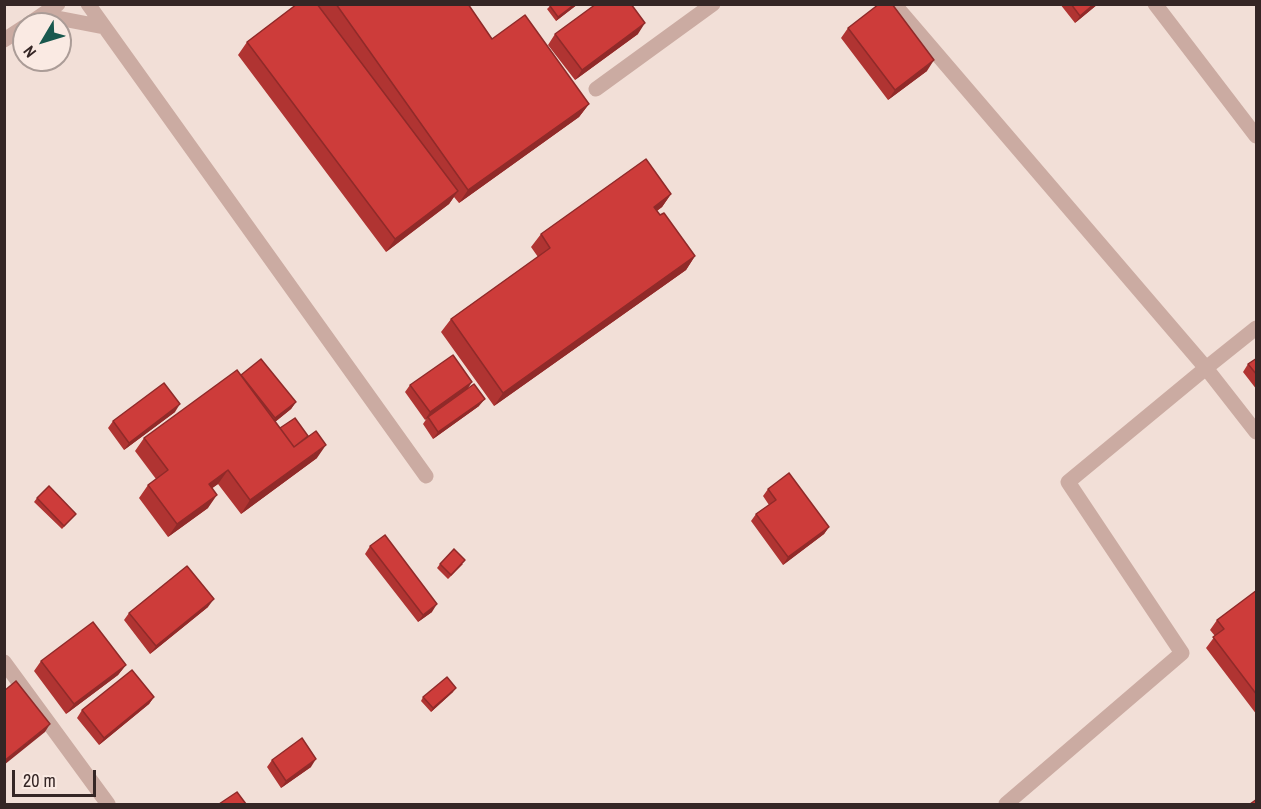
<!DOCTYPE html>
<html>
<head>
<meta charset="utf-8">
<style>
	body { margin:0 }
	#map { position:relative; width:1261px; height:809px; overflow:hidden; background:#f2dfd7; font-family:"Archivo Narrow",sans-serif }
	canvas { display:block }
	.frame { position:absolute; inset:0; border:6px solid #352625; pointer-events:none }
	.north { position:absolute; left:12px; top:12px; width:60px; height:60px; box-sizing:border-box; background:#faeae3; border:2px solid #ab9c97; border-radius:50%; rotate:232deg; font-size:16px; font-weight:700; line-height:24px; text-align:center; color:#352625 }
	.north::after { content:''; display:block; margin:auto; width:21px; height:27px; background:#19584e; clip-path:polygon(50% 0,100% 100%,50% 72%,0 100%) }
	.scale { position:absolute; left:12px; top:770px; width:84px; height:27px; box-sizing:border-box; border:3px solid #352625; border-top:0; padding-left:8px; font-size:18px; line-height:21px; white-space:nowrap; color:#352625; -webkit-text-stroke:4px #faeae3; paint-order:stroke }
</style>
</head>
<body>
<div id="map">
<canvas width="1261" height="809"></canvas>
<div class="frame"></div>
<div class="north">N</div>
<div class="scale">20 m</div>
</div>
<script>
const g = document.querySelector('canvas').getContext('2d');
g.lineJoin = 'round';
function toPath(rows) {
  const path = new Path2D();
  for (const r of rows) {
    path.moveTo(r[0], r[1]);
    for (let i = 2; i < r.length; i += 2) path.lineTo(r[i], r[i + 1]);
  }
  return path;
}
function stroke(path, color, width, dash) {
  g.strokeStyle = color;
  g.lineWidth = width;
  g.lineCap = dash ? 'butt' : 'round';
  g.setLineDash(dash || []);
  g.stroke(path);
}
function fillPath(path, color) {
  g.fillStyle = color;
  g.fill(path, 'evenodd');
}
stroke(toPath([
	[88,4,426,476],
	[894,4,1206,368,1256,328],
	[1155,4,1256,136],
	[42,15,104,27],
	[29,24,58,4],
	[4,40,24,27],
	[596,89,713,4],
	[4,662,108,804],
	[1006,804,1182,653,1068,482,1206,368,1256,432]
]), '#cbaba2', 15);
fillPath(toPath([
	[297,4,468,4,492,39,589,104,579,117,459,203,454,197,449,204,386,252,238,55,247,42],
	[552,4,578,4,556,21,547,9],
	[1060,4,1098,4,1075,23],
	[848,28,927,71,888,100,841,38],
	[555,34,638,34,575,80,548,45],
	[671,194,662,207,657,211,695,256,686,270,494,406,441,332,451,319,538,257,531,247,541,234],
	[1257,358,1257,390,1243,372,1248,364],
	[241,375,296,402,291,409,275,422,280,428,317,458,241,514,218,484,212,488,208,508,168,537,139,498,148,485,156,479,135,451,144,438],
	[472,382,468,388,479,406,433,439,423,424,427,418,425,420,405,392,410,385],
	[175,412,124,450,108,428,113,421],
	[768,489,829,527,824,534,783,565,751,521,756,514,769,505,763,496],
	[37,498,76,514,62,529,34,502],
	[370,546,432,612,418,622,365,554],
	[440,564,463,564,448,579,437,568],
	[1257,590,1257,715,1206,648,1215,636,1210,630,1217,620],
	[208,607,150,654,124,620,129,613],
	[41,661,126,665,118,675,66,714,34,671],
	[453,692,431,712,421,701,423,697],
	[154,697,149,704,99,745,77,718,82,710],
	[272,760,311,767,281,788,267,767]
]), '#b03432');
fillPath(toPath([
	[575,4,578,4,556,21,558,17],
	[1094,4,1098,4,1075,23,1080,16],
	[645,23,638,34,575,80,582,70],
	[934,60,927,71,888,100,895,90],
	[589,104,579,117,459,203,468,190],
	[458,191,449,204,386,252,395,239],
	[671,194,662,207,644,220,654,207],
	[695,256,686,270,494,406,503,393],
	[472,382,467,389,425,420,430,412],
	[485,399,479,406,433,439,438,432],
	[296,402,291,409,270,426,275,418],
	[180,404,175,412,124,450,129,443],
	[326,445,317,458,241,514,250,500],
	[228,470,218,484,200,497,209,484],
	[217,495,208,508,168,537,177,524],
	[829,527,824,534,783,565,788,557],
	[214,599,208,607,150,654,156,646],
	[437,604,432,612,418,622,423,615],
	[126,665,118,675,66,714,74,704],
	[456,688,453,692,431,712,433,708],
	[154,697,149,704,99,745,104,738],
	[50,724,45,732,4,765,4,761],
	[316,759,311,767,281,788,286,781]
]), '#902a29');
const building = toPath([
	[297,4,317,4,458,191,395,239,247,42,297,4],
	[336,4,468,4,492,39,525,15,589,104,468,190,336,4],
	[552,4,575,4,558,17,550,6,552,4],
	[596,4,631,4,645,23,582,70,555,34,596,4],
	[879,4,892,4,934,60,895,90,848,28,879,4],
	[1071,4,1094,4,1080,16,1071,4],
	[646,159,671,194,654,207,660,215,664,213,695,256,503,393,451,319,550,248,541,234,646,159],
	[453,355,472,382,430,412,410,385,453,355],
	[1257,358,1257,375,1248,364,1257,358],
	[261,359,296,402,275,418,241,375,261,359],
	[237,370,294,447,316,431,326,445,250,500,228,470,209,484,217,495,177,524,148,485,168,470,144,438,237,370],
	[164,383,180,404,129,443,113,421,164,383],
	[474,384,485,399,438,432,428,417,474,384],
	[295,418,308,436,294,447,280,428,295,418],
	[789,473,829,527,788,557,756,514,776,500,768,489,789,473],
	[49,486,76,514,64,526,37,498,49,486],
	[385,535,437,604,423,615,370,546,385,535],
	[454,549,465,560,451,575,440,564,454,549],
	[187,566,214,599,156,646,129,613,187,566],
	[1257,590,1257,695,1213,637,1224,629,1217,620,1257,590],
	[93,622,126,665,74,704,41,661,93,622],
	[132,670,154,697,104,738,82,710,132,670],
	[447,677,456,688,433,708,423,697,447,677],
	[16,681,50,724,4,761,4,691,16,681],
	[302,738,316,759,286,781,272,760,302,738],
	[237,792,246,804,219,804,237,792],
	[1257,799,1257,804,1250,804,1257,799]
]);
fillPath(building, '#cd3c3a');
stroke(building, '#902a29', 1.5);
</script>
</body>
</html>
